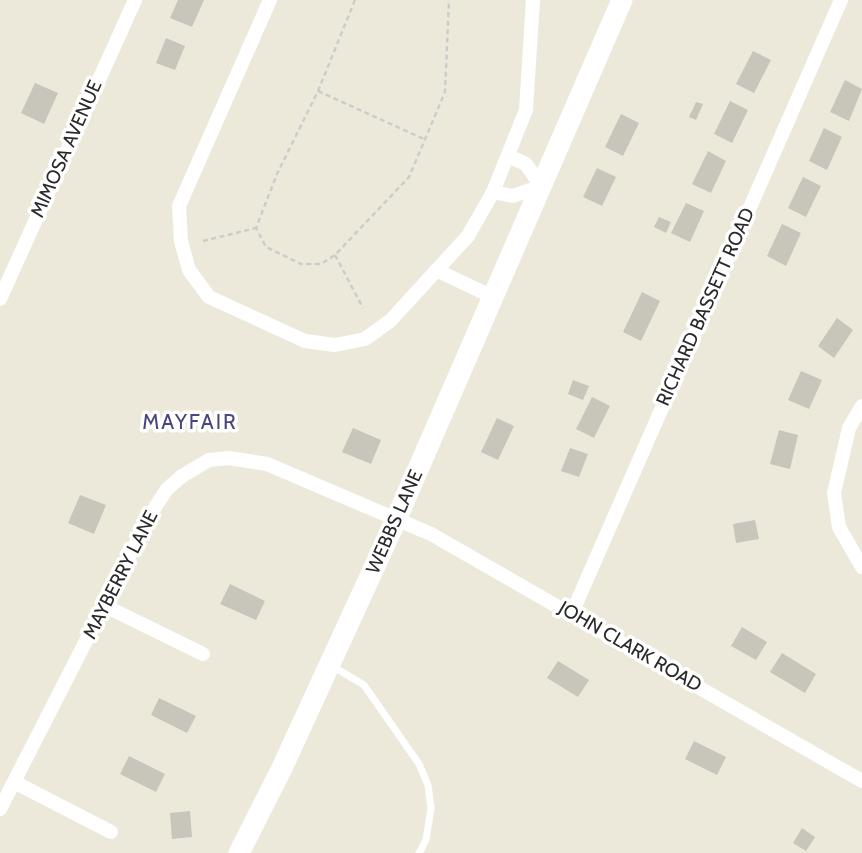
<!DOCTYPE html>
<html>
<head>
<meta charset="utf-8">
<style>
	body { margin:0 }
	canvas { display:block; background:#ede9da }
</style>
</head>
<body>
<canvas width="862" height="853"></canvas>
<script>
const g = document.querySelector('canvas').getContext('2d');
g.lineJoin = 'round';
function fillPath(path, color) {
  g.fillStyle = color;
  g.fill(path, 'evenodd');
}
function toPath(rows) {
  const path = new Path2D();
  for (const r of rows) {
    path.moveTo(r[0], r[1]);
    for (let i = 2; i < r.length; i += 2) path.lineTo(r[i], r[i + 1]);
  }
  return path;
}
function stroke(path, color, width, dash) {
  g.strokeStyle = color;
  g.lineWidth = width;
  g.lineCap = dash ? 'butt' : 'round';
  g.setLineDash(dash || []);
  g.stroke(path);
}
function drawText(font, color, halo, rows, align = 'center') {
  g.font = font + ' Cabin,sans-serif';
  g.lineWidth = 7;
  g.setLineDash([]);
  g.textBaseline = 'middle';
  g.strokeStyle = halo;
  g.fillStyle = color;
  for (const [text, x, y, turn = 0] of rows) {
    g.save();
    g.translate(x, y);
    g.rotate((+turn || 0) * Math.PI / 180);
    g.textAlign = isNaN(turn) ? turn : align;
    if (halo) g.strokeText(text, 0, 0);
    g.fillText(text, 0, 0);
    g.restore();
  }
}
fillPath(toPath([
	[178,0,204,0,192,27,170,18],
	[166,38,185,46,175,70,156,63],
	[753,51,771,60,754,93,736,84],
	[845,80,862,89,849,121,830,112],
	[35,83,58,93,44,124,21,113],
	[730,101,748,110,732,143,714,134],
	[696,102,703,104,696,120,689,117],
	[621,114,639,123,623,156,605,147],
	[824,128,842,137,827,170,809,161],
	[708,151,726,161,711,193,692,184],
	[597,168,616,177,602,206,583,197],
	[803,177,821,186,806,217,788,208],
	[686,203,704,211,690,242,671,233],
	[659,217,671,222,666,233,654,227],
	[782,224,801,233,786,266,767,256],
	[642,292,660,301,641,341,623,332],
	[837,318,853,330,834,358,818,346],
	[801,371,822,380,809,409,788,400],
	[573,380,589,386,583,400,568,394],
	[592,397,610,406,594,438,576,429],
	[497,418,514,426,498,460,481,452],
	[353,428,381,440,371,464,342,452],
	[779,430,798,435,790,469,770,464],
	[570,448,588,454,579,477,561,471],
	[80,495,106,505,94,534,68,523],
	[755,520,759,539,736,543,733,524],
	[230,584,265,601,256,620,220,604],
	[742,627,767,642,756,660,731,646],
	[782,653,816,674,805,693,770,672],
	[558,661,589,680,578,697,547,678],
	[159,698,196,716,187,733,151,715],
	[694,741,726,757,717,775,685,759],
	[129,756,165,774,156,792,120,774],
	[190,811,192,837,172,839,170,813],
	[802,828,815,837,806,851,793,843]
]), '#c8c5ba');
stroke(toPath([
	[355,0,318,91,277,174,256,228,266,247,301,264,321,264,335,255,409,177,445,92,449,0],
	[318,91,424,139],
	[203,241,256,228],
	[335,255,363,308]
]), '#ccc', 2.5, [5, 3.5]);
stroke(toPath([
	[332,666,364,685,419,764,428,785,431,808,426,840,419,853]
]), '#fff', 7);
stroke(toPath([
	[270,0,179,206,181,241,189,270,209,297,305,341,335,345,365,339,390,321,468,236,493,192,526,110,533,0],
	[493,192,513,196,541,186,526,164,508,156],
	[436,270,493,297],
	[0,299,135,0],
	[862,406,849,428,834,493,839,527,862,567],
	[105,606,203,654],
	[572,613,841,0],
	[14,782,111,832],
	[0,809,152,512,167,489,182,476,209,460,229,458,267,464,431,534,862,781]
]), '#fff', 14);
stroke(toPath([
	[239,853,282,768,396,520,622,0]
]), '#fff', 21);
drawText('19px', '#292929', '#fff', [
	["MIMOSA AVENUE",67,149,-66],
	["RICHARD BASSETT ROAD",706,307,-66],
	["WEBBS LANE",395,522,-66],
	["MAYBERRY LANE",121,575,-63],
	["JOHN CLARK ROAD",630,647,30]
]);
g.letterSpacing = '2px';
drawText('21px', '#48467e', '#fff', [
	["MAYFAIR",190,423]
]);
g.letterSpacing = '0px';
</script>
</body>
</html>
